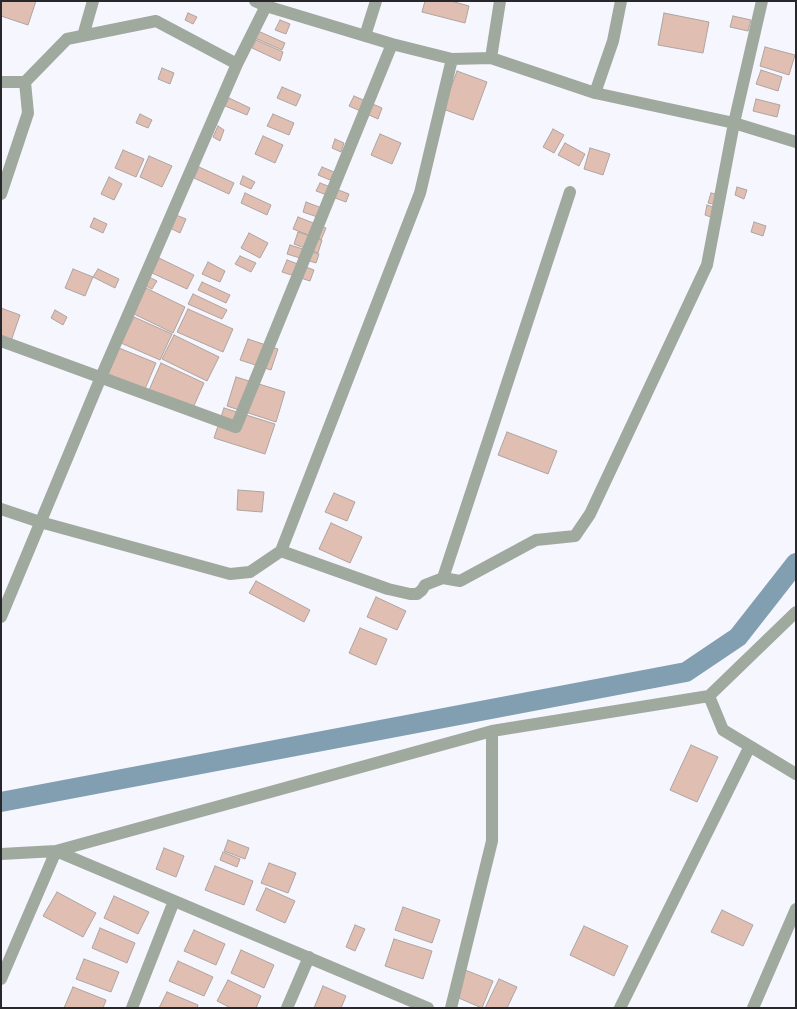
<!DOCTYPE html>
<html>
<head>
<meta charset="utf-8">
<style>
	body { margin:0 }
	#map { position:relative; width:797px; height:1009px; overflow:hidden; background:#f6f6fe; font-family:Lora,serif }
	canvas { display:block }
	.frame { position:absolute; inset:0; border:2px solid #28282c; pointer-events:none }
</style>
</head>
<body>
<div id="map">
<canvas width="797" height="1009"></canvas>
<div class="frame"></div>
</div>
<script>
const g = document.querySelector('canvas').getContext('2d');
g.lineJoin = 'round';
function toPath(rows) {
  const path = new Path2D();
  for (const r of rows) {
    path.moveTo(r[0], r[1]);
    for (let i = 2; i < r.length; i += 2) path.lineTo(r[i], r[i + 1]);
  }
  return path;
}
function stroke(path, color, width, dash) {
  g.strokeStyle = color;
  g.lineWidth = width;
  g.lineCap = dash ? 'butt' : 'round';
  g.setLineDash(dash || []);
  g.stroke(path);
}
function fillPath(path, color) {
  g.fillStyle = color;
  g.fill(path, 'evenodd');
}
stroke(toPath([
	[1,802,686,672,738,637,796,563]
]), '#829fb1', 20);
const building = toPath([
	[1,1,36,1,28,25,1,16,1,1],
	[425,1,451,1,469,6,465,23,422,12,425,1],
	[188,13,197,17,193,24,185,20,188,13],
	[664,13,709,22,703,53,658,45,664,13],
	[733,16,751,20,748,31,730,27,733,16],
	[280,20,290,24,286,34,275,30,280,20],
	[258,31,285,43,282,50,255,38,258,31],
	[256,40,283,52,280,61,252,48,256,40],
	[765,47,795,55,789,75,760,66,765,47],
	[162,68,174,73,170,84,158,79,162,68],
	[761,70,782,77,778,91,756,84,761,70],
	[457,71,487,82,473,120,443,109,457,71],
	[282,87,301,95,296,106,277,98,282,87],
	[354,96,382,108,378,119,349,106,354,96],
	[229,98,250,108,247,115,225,106,229,98],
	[756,99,780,105,777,117,753,111,756,99],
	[140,114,152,120,148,128,136,123,140,114],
	[273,114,294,123,289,135,267,126,273,114],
	[218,126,224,130,220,141,213,137,218,126],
	[553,129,564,135,554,153,543,147,553,129],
	[380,134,401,143,392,164,371,155,380,134],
	[263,136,283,145,275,163,255,154,263,136],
	[335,139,344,143,341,152,332,148,335,139],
	[565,143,585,154,579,166,558,155,565,143],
	[590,148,610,154,603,175,584,169,590,148],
	[123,150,144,159,136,177,115,168,123,150],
	[149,156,172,166,162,187,140,177,149,156],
	[199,167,234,183,229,194,194,178,199,167],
	[322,167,334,172,330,180,318,175,322,167],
	[243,176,255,182,251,189,240,184,243,176],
	[109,177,122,184,114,200,101,194,109,177],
	[320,183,349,194,346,202,316,191,320,183],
	[737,187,747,190,744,199,735,195,737,187],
	[245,193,271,205,267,215,241,203,245,193],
	[711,193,724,196,721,206,708,203,711,193],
	[306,202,327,210,323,219,303,212,306,202],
	[707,205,719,209,716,219,705,215,707,205],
	[176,215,186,219,180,233,170,228,176,215],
	[298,217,326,228,321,240,293,229,298,217],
	[94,218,107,224,103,233,90,227,94,218],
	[754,222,766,226,763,236,751,232,754,222],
	[298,232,322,240,318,253,294,244,298,232],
	[249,233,268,243,260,258,241,248,249,233],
	[290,245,319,254,316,263,287,254,290,245],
	[240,256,256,263,251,272,235,264,240,256],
	[159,258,194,275,187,289,152,273,159,258],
	[287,260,314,270,310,281,282,272,287,260],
	[208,262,225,271,220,282,202,274,208,262],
	[73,269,93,277,85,296,65,288,73,269],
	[98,269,119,279,115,288,93,277,98,269],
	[147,276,157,281,152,289,142,284,147,276],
	[202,282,230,295,226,303,198,290,202,282],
	[146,288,185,307,173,333,134,314,146,288],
	[193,294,227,310,222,319,188,304,193,294],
	[1,308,20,315,11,341,1,338,1,308],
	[188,309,233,329,223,352,177,332,188,309],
	[55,310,67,317,63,325,51,318,55,310],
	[134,317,172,334,160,360,121,343,134,317],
	[174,335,219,357,207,381,162,359,174,335],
	[248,339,278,349,271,370,240,360,248,339],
	[119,348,156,363,145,389,108,374,119,348],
	[161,363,204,383,192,410,149,390,161,363],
	[236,377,285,392,276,422,227,406,236,377],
	[224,408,275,424,265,454,214,438,224,408],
	[507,432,557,451,548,474,498,455,507,432],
	[238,490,264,492,262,512,237,510,238,490],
	[334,493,355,502,347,521,325,512,334,493],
	[331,523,362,537,350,563,319,549,331,523],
	[256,581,310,610,304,622,249,593,256,581],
	[376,597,406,611,397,630,367,617,376,597],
	[360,628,387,639,376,665,349,653,360,628],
	[691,745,718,757,697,802,670,790,691,745],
	[228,840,249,848,245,859,224,851,228,840],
	[164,848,184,856,176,877,156,869,164,848],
	[223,852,240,859,237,867,220,860,223,852],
	[269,863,296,873,288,893,261,883,269,863],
	[215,866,253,881,244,905,205,890,215,866],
	[266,888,295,901,285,923,256,910,266,888],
	[57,892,96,913,83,937,43,916,57,892],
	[114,896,149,912,138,934,104,918,114,896],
	[403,907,440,920,432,943,395,930,403,907],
	[722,910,753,925,743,946,711,932,722,910],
	[355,925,365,929,355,951,346,947,355,925],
	[584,926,628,946,614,976,570,955,584,926],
	[100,928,135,943,127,963,92,948,100,928],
	[194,930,225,944,216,965,184,951,194,930],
	[394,939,432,951,423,979,385,966,394,939],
	[241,950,274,965,264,988,231,973,241,950],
	[84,959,119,972,111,992,76,979,84,959],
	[178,961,213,977,204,996,169,981,178,961],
	[465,970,493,981,482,1008,454,996,465,970],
	[499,979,517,987,507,1008,485,1008,499,979],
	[228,980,261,996,256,1008,231,1008,217,1001,228,980],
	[323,986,346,996,341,1008,314,1008,323,986],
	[73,987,106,1000,103,1008,64,1008,73,987],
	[167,992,198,1005,197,1008,159,1008,167,992]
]);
fillPath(building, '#e0beb2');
stroke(building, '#aea4a0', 1);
stroke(toPath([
	[255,1,266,6,392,44,452,59,491,58,595,93,734,123,796,142],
	[83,36,93,1],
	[365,36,376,1],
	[491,58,500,1],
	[1,82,25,82,67,39,156,21,237,64],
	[595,93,613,41,621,1],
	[1,194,28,113,25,82],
	[1,341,236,427,392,44],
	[1,509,40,522,230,574,250,572,281,551,420,193,452,59],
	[281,551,388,589,410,594,417,594,422,590,425,585,443,578,460,581,536,540,575,536,590,514,707,265,734,123,762,1],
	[443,578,570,192],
	[1,617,101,377,237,64,266,6],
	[709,696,723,730,796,774],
	[1,854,56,851,492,731,709,696,796,612],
	[1,979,56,851,428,1008],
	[132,1008,174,901],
	[287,1008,309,957],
	[451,1008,492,841,492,731],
	[620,1008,750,746],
	[753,1008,796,909]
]), '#9fa99e', 12);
</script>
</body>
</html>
